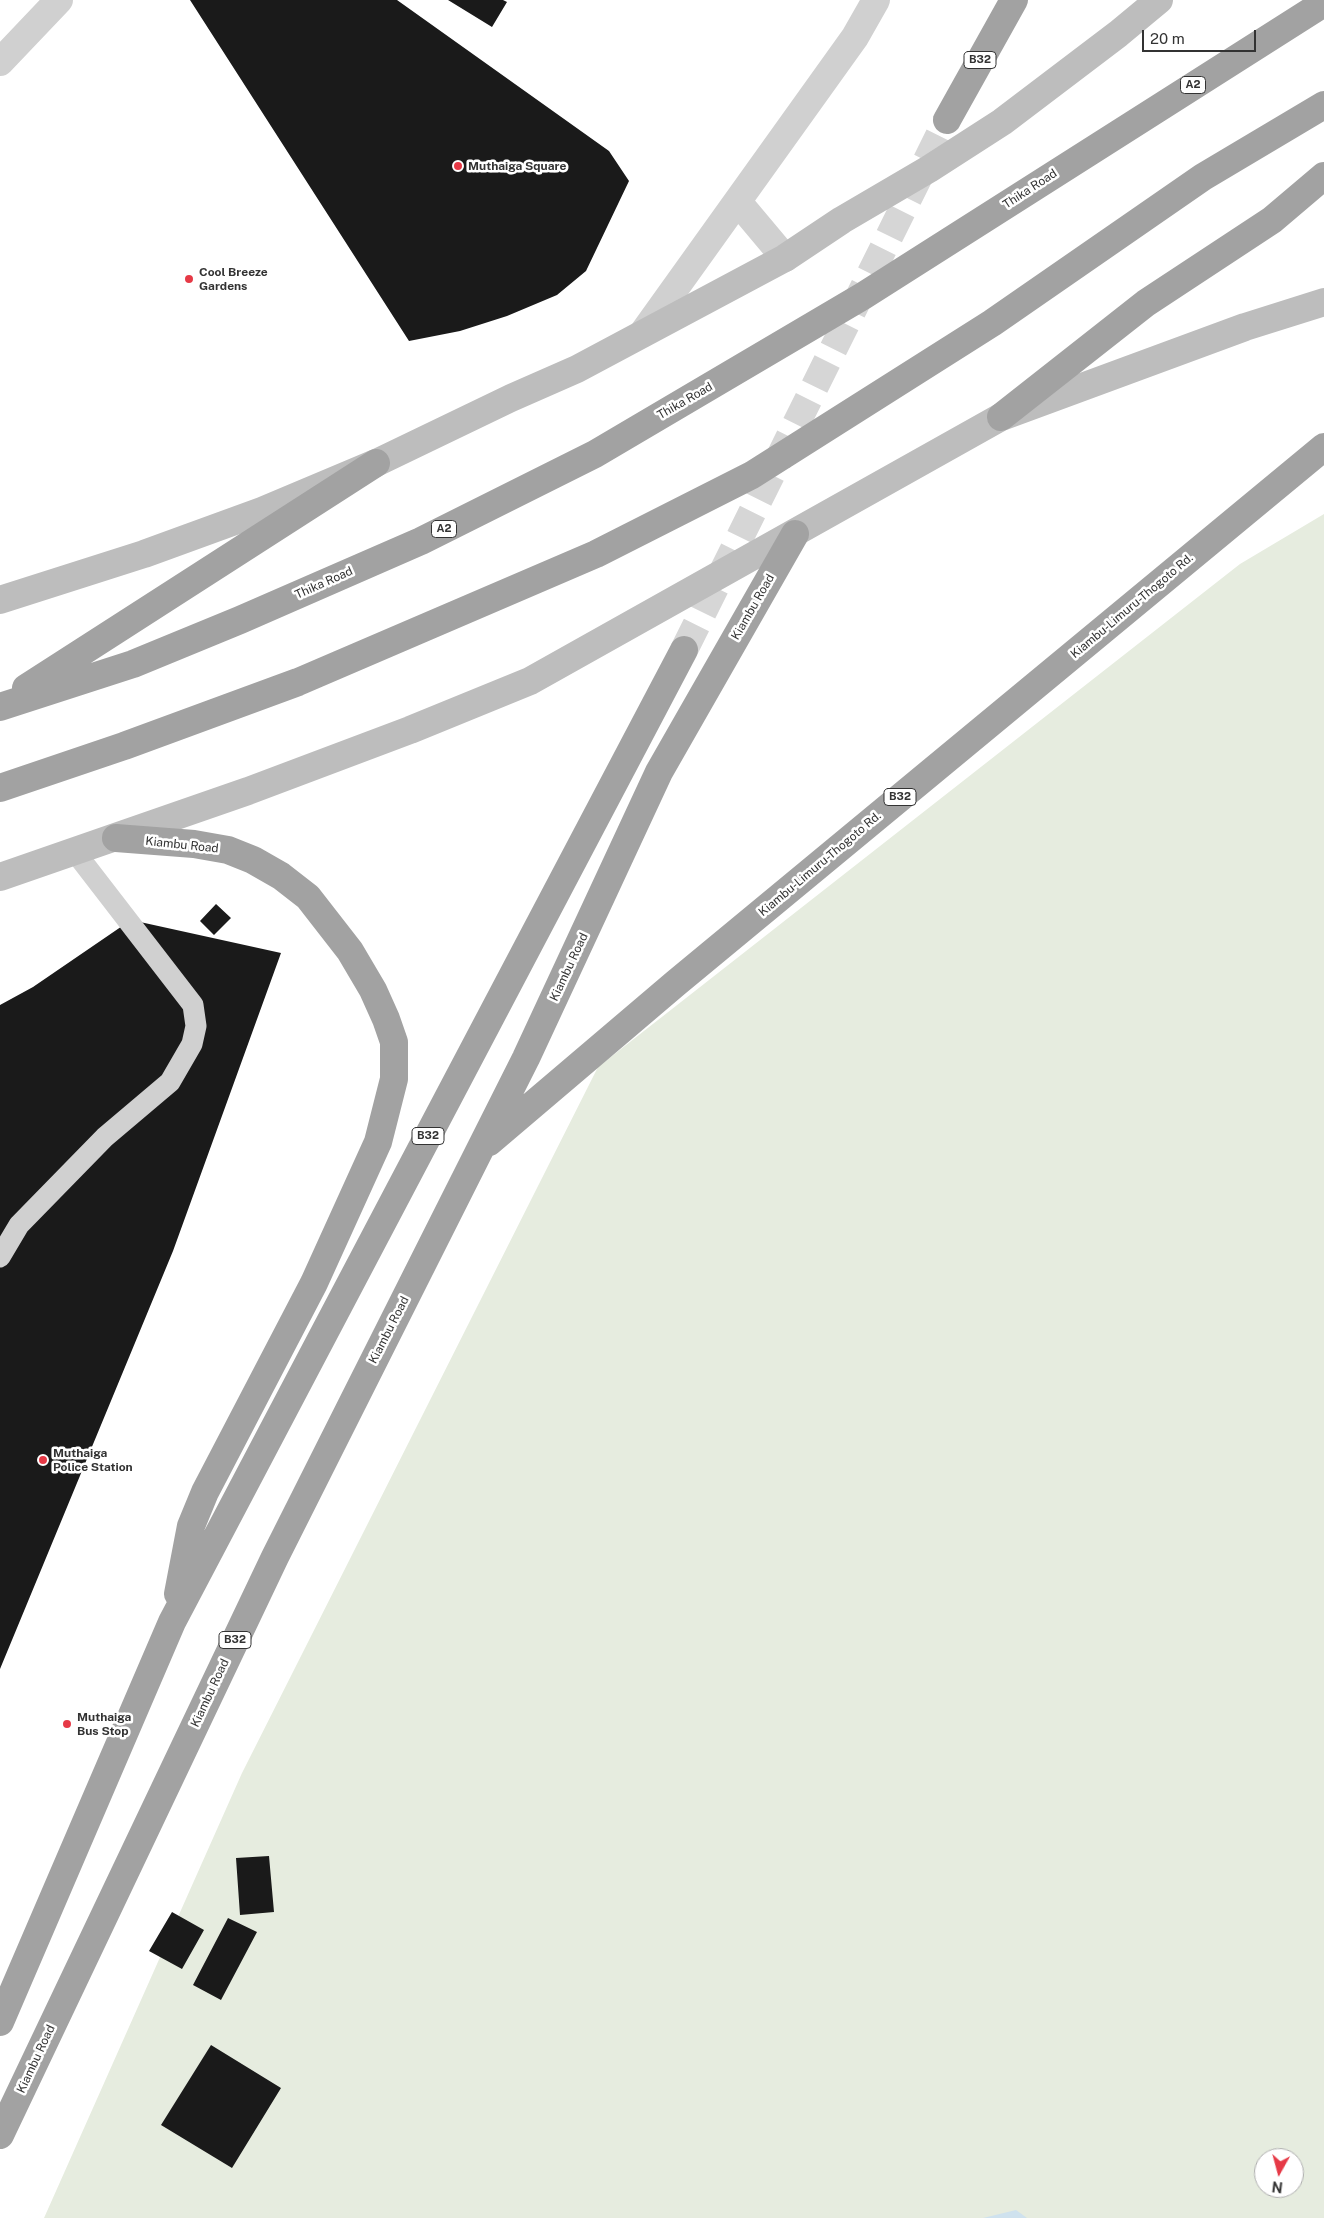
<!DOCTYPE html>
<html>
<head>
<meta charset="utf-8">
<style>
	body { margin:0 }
	#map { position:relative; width:1324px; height:2218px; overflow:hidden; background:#fff; font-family:"Public Sans",sans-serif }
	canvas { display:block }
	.north { position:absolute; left:1254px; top:2148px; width:50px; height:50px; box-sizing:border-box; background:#fff; border:1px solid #adadad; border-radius:50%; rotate:187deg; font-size:14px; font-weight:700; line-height:20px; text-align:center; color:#333 }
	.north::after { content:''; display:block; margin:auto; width:18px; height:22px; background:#e63946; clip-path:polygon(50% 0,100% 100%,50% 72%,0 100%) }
	.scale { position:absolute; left:1142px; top:30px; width:114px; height:22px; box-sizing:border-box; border:2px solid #333; border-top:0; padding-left:6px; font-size:15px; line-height:18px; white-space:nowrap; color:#333; -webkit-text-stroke:4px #fff; paint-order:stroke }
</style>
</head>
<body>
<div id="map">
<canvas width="1324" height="2218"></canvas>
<div class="north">N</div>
<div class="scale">20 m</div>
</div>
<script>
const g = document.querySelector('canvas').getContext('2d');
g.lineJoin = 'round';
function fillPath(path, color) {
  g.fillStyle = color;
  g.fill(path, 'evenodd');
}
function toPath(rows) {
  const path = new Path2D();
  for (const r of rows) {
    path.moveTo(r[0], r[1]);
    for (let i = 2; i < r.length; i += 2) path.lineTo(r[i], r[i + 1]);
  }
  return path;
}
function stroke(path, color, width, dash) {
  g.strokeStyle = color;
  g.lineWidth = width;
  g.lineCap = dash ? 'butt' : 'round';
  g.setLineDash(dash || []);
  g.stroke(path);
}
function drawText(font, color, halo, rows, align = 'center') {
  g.font = font + ' "Public Sans",sans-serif';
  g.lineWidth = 5;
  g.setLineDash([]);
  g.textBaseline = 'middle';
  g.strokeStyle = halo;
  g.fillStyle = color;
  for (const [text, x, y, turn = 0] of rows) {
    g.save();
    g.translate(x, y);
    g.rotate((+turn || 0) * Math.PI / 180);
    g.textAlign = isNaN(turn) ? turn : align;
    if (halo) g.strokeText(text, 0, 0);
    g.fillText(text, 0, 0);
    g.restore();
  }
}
fillPath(toPath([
	[1324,514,1324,2218,44,2218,242,1773,598,1067,1240,564],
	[1264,2158,1294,2158,1294,2188,1264,2188]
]), '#e6ecdf');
fillPath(toPath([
	[1016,2210,1027,2218,983,2218]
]), '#cfe2ee');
fillPath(toPath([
	[190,0,397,0,609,151,629,181,586,271,557,295,507,316,460,331,409,341],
	[448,0,503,0,507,2,492,27],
	[216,904,231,918,214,935,200,921],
	[131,920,281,953,173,1251,0,1669,0,1005,33,987],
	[269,1856,274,1912,240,1915,236,1858],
	[172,1912,204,1930,182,1969,149,1951],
	[228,1918,257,1932,221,2000,193,1985],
	[211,2045,281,2088,232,2168,161,2125]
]), '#1a1a1a');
stroke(toPath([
	[684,650,947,120]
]), '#d6d6d6', 28, [28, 14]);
stroke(toPath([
	[0,1257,19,1225,105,1137,170,1082,192,1044,196,1026,193,1005,75,852]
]), '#d0d0d0', 21);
stroke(toPath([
	[0,62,59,0],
	[738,202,785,258],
	[643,333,855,37,876,0]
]), '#d0d0d0', 28);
stroke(toPath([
	[0,600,144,554,262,511,376,463,511,398,577,369,785,258,842,220,929,169,1002,122,1118,34,1159,0],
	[0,877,248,791,410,730,530,681,1001,417,1245,327,1324,302]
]), '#bdbdbd', 28);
stroke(toPath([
	[947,120,1014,0],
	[1001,417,1146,303,1272,220,1324,176],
	[26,688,376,463],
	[0,707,133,664,240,620,421,541,595,454,863,296,1324,3],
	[0,788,124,746,298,682,596,554,752,475,992,323,1203,177,1324,105],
	[116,838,194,844,228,850,253,860,281,876,308,897,350,951,373,990,386,1019,394,1042,394,1079,378,1142,314,1283,205,1492,191,1526,178,1594],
	[489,1142,676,983,1324,447],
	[0,2022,172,1622,684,650],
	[0,2135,275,1557,526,1058,659,772,795,534]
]), '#a2a2a2', 28);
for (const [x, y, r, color] of [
	[458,166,5,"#e63946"],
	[189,279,5,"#e63946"],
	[43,1460,5,"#e63946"],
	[67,1724,5,"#e63946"]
]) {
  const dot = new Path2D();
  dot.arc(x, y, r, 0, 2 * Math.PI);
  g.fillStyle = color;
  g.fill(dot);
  stroke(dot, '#fff', 2);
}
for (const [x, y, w] of [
	[980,60,32],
	[1193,85,25],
	[444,529,25],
	[900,797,32],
	[428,1136,32],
	[235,1640,32]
]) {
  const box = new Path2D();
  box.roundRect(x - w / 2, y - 8.5, w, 17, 4);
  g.fillStyle = '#fff';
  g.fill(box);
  stroke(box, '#333', 1);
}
drawText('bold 11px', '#333', null, [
	["B32",980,60],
	["A2",1193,85],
	["A2",444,529],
	["B32",900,797],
	["B32",428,1136],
	["B32",235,1640]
]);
drawText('bold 12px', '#333', '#fff', [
	["Muthaiga Square",468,166],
	["Cool Breeze",199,272],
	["Gardens",199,286],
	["Muthaiga",53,1453],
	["Police Station",53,1467],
	["Muthaiga",77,1717],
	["Bus Stop",77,1731]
], 'left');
drawText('12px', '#333', '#fff', [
	["Thika Road",1030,189,-33],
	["Thika Road",685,401,-30],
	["Thika Road",324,583,-24],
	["Kiambu-Limuru-Thogoto Rd.",1132,606,-40],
	["Kiambu Road",753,607,-60],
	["Kiambu Road",182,845,6],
	["Kiambu-Limuru-Thogoto Rd.",820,864,-40],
	["Kiambu Road",569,967,-65],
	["Kiambu Road",389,1330,-63],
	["Kiambu Road",210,1693,-65],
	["Kiambu Road",36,2059,-65]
]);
</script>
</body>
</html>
